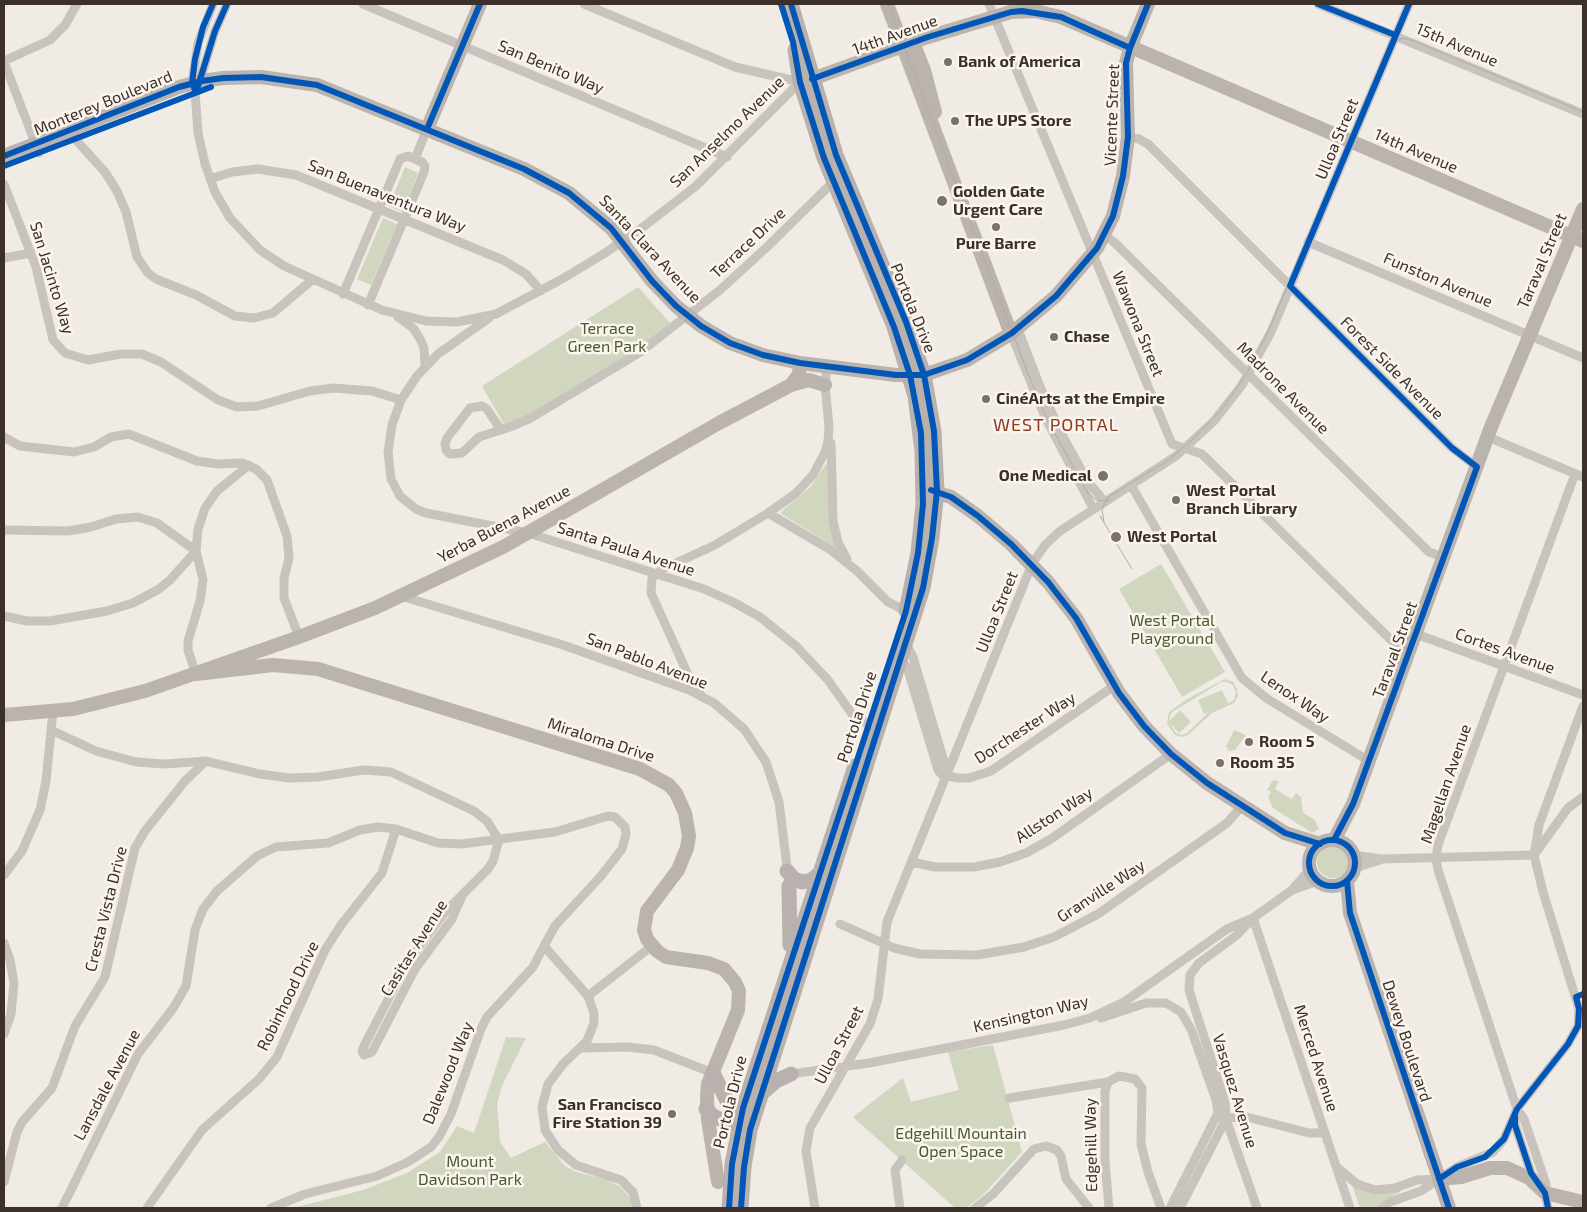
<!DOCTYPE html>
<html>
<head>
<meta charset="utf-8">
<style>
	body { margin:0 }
	#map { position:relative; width:1587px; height:1212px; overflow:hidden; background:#f0ebe5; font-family:"Exo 2",sans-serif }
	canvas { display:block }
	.frame { position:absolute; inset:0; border:5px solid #3b302b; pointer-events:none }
</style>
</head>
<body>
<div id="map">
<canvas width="1587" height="1212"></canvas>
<div class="frame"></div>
</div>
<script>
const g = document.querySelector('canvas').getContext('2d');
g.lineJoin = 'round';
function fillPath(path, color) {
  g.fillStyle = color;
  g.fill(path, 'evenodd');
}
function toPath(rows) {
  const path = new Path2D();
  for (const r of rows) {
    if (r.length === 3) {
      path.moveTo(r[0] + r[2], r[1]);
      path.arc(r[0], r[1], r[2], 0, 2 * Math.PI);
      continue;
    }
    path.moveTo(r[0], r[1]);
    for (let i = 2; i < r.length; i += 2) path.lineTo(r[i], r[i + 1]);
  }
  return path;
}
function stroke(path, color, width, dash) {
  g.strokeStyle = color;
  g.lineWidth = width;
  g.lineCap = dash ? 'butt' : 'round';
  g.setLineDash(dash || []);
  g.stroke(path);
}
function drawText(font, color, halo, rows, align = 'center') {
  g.font = font + ' "Exo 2",sans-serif';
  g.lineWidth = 5;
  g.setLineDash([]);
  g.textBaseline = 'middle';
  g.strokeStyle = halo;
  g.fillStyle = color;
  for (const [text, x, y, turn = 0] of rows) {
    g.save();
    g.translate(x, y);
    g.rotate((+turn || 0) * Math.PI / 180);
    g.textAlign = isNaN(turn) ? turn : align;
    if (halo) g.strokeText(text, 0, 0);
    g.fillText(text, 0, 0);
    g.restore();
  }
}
fillPath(toPath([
	[405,167,418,173,402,212,389,206],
	[383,218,397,224,371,285,357,279],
	[638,287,671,324,619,363,539,410,505,426,482,386],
	[828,461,836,547,835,547,780,513,811,486],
	[1161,564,1225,672,1182,697,1119,589],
	[1225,679,1233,682,1237,689,1238,696,1234,703,1212,713,1188,735,1181,737,1175,735,1167,724,1169,712,1187,699],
	[1221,682,1227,682,1233,685,1236,692,1234,700,1228,703,1222,690,1198,700,1204,714,1209,712,1187,733,1181,735,1176,733,1169,722,1179,733,1191,722,1180,710,1169,721,1171,713],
	[1234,730,1246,735,1235,750,1229,751,1226,746],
	[1273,780,1279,781,1275,789,1292,799,1296,793,1301,797,1303,813,1315,820,1319,829,1312,833,1273,808,1268,797,1271,792,1267,790],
	[1333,862,16],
	[506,1037,526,1038,502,1086,497,1104,500,1142,511,1158,545,1142,565,1166,576,1172,605,1179,619,1186,630,1197,633,1208,293,1208,363,1190,407,1173,440,1152,457,1126,474,1133],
	[993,1045,1022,1152,985,1193,966,1208,955,1208,853,1117,903,1078,911,1102,959,1090,948,1052],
	[1355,1186,1399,1190,1400,1192,1384,1201,1376,1208,1360,1208,1353,1188]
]), '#d1d6bf');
stroke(toPath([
	[213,4,198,43,192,83,195,91,198,133,205,164,215,192,230,218,260,250,284,266,382,310,426,321,457,322,496,314,562,279,602,255,643,227,696,186,800,82],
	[363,4,727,157],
	[584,4,735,67,800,82],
	[989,4,1172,444,1202,454,1389,638,1398,646,1409,652],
	[1318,4,1583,114],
	[4,61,50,40,65,25,77,4],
	[4,62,39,153],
	[199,84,215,31,227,4],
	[72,130,75,139,105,172,117,191,126,212,137,257,148,273,156,279,196,295,235,316,254,318,273,313,312,280],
	[1128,137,1139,139,1148,144,1452,448,1477,467],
	[415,159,427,129],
	[210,179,232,172,258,169,296,175,503,260,526,274,541,291],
	[4,184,36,267,53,340,65,353,88,360,121,354,142,354,161,362,218,400,237,407,258,406,310,391,333,388,372,391,401,400],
	[1105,235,1115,243,1429,552,1443,557],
	[1308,242,1583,358],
	[4,258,31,253],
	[343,294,400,159,408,156,422,162,425,166,424,172,368,305],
	[398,317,414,329,420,339,424,348,425,366],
	[489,318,438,354,417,376,401,400,392,425,388,452,391,479,400,496,416,509,426,513,528,533,704,589,733,602,760,617,796,646,828,680,852,714,869,725],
	[1018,329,1039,384,1062,435,1088,482,1104,501],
	[1011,334,1046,419,1093,508],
	[501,430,487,409,482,406,470,408,447,438,445,444,446,450,450,454,462,453,479,437,510,427,531,418,639,353,720,290,767,247,833,182],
	[4,437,20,446,74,452,94,447,111,437,129,434,197,461,218,464,242,463,256,469,267,480,287,536,289,558,284,578,284,598,299,637],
	[1488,437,1583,477],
	[831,443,833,521,838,542,847,559],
	[1131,485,1242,678,1266,698,1369,761],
	[768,513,831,550,857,571,888,602,906,611],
	[4,530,68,531,91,527,116,519,138,517,157,523,196,551,170,580,159,589,133,603,107,611,50,621,27,621,4,616],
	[401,596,563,645,689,690,714,703,744,729,766,762,779,802,788,875],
	[1416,634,1583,695],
	[906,644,913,657,948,775],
	[901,660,907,667,938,770,942,775,958,778,969,778,991,771,1114,686],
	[196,674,188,650,188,641,200,601,203,580,196,551,198,529,205,508,217,491,249,465],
	[700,693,691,681,651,593,652,578,661,570,715,545,768,513,795,494,813,475,825,452,828,441,829,427,825,385,827,367],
	[53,731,96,751,136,762,165,764,206,761,260,774,289,778,318,777,364,770,391,772,474,811,487,821,499,840,493,861,488,869,445,912,407,963,365,1044,362,1051,364,1055,372,1052,415,969,452,919,462,896],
	[1354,855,1382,859,1534,855,1568,808,1583,797],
	[912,862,935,867,974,867,1000,862,1026,853,1051,839,1171,754],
	[1355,868,1380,860],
	[4,875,22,851,40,810,46,781,53,711],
	[1292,890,1318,881],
	[1253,918,1350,1208],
	[1251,920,1237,935,1199,963,1190,975,1189,990,1225,1102,1226,1119,1257,1208],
	[840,924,894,948,920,954,977,955,1024,947,1054,937,1098,914,1227,823,1242,806],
	[4,943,10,960,14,983,11,1014,4,1034],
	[588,996,652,946],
	[1101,1018,1146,1003,1166,1003,1181,1012,1191,1029,1216,1100,1218,1113,1170,1208],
	[581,1048,628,1047,654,1050,713,1073],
	[791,1074,869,1063,1064,1025,1090,1018,1124,1002,1227,929,1253,918,1292,890,1310,869],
	[1009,1098,1108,1082],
	[1515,1116,1515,1125,1531,1173,1545,1193,1548,1208],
	[1222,1118,1247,1117,1309,1133,1325,1133],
	[1338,1168,1357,1184,1375,1190,1395,1188,1417,1180,1439,1179],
	[4,1182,17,1132,22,1122,52,1088,75,1026,105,977,135,848,145,831,185,781,206,761],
	[1545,1193,1546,1184,1524,1119,1517,1109,1438,870,1436,858,1438,845,1575,474],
	[62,1208,138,1054,174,1007,186,986,195,930,203,909,217,891,257,856,276,847,328,843,360,830,378,827,396,829,438,843,461,844,555,832,608,816,615,817,625,827,626,834,622,849,601,876,555,926,544,946,588,996,594,1013,594,1023,587,1041,563,1064,548,1084,542,1107,545,1130,558,1150,576,1165,621,1180,633,1192,637,1208],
	[147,1208,202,1130,259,1079,277,1057,325,950,341,925,382,873,396,829],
	[271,1208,305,1194,377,1176,408,1162,431,1147,439,1137,451,1114,481,1029,487,1017,533,967,544,946],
	[815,1208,806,1151,810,1128,870,1024,878,999,887,922,1032,564,1045,545,1060,531,1176,456,1214,421,1242,385,1271,332,1409,4],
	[900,1208,895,1170,902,1160],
	[975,1208,993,1194,1034,1149,1046,1146,1057,1150,1061,1156,1066,1179,1089,1208],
	[1109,1208,1105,1161,1105,1091,1108,1082,1119,1076,1135,1079,1142,1088,1141,1144,1148,1172,1161,1208],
	[1180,1208,1226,1119],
	[1382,1208,1390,1202,1421,1191,1457,1167,1493,1152,1504,1139,1517,1109,1568,1044,1578,1026,1579,1009,1543,892,1534,855,1539,825,1583,706]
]), '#c9c3be', 9);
stroke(toPath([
	[887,4,1011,334],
	[909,43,916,50,924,70,935,112],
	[812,79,928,37,1011,12,1036,11,1047,14,1061,17,1583,241],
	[427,129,480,4],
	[4,156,179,87,202,81,223,78,261,77,317,85,524,169,569,193,611,228,652,281,676,306,701,326,730,343,763,355,800,363,896,375,924,375,967,360,1012,333,1056,296,1097,248,1113,216,1123,176,1128,137,1126,63,1130,48,1148,4],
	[791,385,809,380,825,385],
	[926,489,951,497,978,516,1011,544,1048,582,1076,618,1119,693,1144,726,1171,754,1207,783,1285,833,1320,844],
	[196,674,273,665,318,669,640,769,669,785,676,793,685,813,689,836,687,848,678,870,647,911,644,930,647,939,657,951,666,957,708,963,724,969,735,982,739,991,738,1010,708,1084,707,1096,708,1120,718,1182],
	[4,715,73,709,145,691,299,637,375,608,503,547,719,423,791,385,799,374,800,363],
	[1334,840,1353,804,1491,427,1583,209],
	[1332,863,23],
	[1347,881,1350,913,1449,1208],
	[1439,1179,1461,1177,1490,1168,1507,1168,1529,1178,1545,1193,1583,1202]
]), '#bab3ae', 14);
stroke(toPath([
	[795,50,800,82,824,158,894,327,915,396,922,451,923,504,918,553,906,611],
	[787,871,794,879,802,882,812,880,820,873],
	[789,886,790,945],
	[713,1073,741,1129],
	[762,1093,776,1081,791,1074],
	[706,1109,713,1116,729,1123,744,1125],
	[729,1208,732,1164,743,1108,855,766],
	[741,1208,744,1167,750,1130,923,588,932,538,937,491,934,431,924,375,906,322,836,155,791,4]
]), '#b8b1ad', 15);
stroke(toPath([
	[888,4,1027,371,1047,419,1088,494],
	[1085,489,1096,500,1103,501,1110,500],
	[1100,516,1132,569],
	[1104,522,1102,510,1107,498,1167,461,1192,440,1223,408,1247,373,1268,332,1386,52,1393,42,1403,38,1414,41,1583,112]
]), '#b1aca8', 1);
stroke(toPath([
	[1318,4,1395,35],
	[812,79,928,37,1011,12,1022,11,1061,17,1130,48],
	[198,86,215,31,227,4],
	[195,90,192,83,195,59,203,27,213,4],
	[427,129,480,4],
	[4,156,179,87,202,81,223,78,261,77,317,85,524,169,569,193,611,228,652,281,676,306,701,326,730,343,763,355,800,363,896,375,924,375,967,360,1012,333,1056,296,1097,248,1113,216,1123,176,1128,137,1126,63,1130,48,1148,4],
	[4,166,211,87],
	[931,490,951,497,978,516,1011,544,1048,582,1076,618,1119,693,1144,726,1171,754,1207,783,1285,833,1320,844],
	[1334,840,1353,804,1477,467,1452,448,1290,286,1409,4],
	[1332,863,23],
	[1347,881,1350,913,1449,1208],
	[1515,1116,1515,1125,1531,1173,1545,1193,1548,1208],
	[1439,1179,1457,1167,1485,1157,1504,1139,1517,1109,1568,1044,1578,1026,1579,1009,1576,997,1583,994],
	[729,1208,732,1164,743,1108,906,611,918,553,923,504,921,433,910,375,894,327,824,158,800,82,793,42,781,4],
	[741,1208,744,1167,750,1130,923,588,932,538,937,491,934,431,924,375,906,322,836,155,791,4]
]), '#0057b8', 6);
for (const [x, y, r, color] of [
	[948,62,5,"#7a716c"],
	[955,121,5,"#7a716c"],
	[942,201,6,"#7a716c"],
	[996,227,5,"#7a716c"],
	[1054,337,5,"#7a716c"],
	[986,399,5,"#7a716c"],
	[1103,476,6,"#7a716c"],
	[1176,500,5,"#7a716c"],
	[1116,537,6,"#7a716c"],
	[1249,742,5,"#7a716c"],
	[1220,763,5,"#7a716c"],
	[672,1114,5,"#7a716c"]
]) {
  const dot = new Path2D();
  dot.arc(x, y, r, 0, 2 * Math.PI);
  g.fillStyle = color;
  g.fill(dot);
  stroke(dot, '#fbf5ee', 2);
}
drawText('16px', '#3b302b', '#fbf5ee', [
	["14th Avenue",895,35,-20],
	["15th Avenue",1457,45,23],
	["San Benito Way",551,67,23],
	["Monterey Boulevard",103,103,-22],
	["Vicente Street",1112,115,-88],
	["San Anselmo Avenue",727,132,-44],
	["Ulloa Street",1337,139,-67],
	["14th Avenue",1416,151,23],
	["San Buenaventura Way",387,196,22],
	["Terrace Drive",748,243,-43],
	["Santa Clara Avenue",650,249,47],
	["Taraval Street",1542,261,-67],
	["San Jacinto Way",52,278,73],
	["Funston Avenue",1438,280,23],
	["Portola Drive",913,308,68],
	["Wawona Street",1138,324,68],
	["Forest Side Avenue",1392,368,45],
	["Madrone Avenue",1283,388,45],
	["Yerba Buena Avenue",504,524,-28],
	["Santa Paula Avenue",626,549,18],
	["Ulloa Street",997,612,-68],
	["Taraval Street",1395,650,-70],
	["Cortes Avenue",1505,651,20],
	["San Pablo Avenue",647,661,21],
	["Lenox Way",1295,697,34],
	["Portola Drive",857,717,-72],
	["Dorchester Way",1025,728,-33],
	["Miraloma Drive",601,740,18],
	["Magellan Avenue",1446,784,-71],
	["Allston Way",1054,815,-33],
	["Granville Way",1101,891,-33],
	["Cresta Vista Drive",106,909,-76],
	["Casitas Avenue",414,948,-58],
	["Robinhood Drive",288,996,-64],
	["Kensington Way",1031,1014,-13],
	["Dewey Boulevard",1407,1041,72],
	["Ulloa Street",839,1045,-62],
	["Merced Avenue",1316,1058,72],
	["Dalewood Way",448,1073,-68],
	["Lansdale Avenue",107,1085,-62],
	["Vasquez Avenue",1235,1091,73],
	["Portola Drive",730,1102,-76],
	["Edgehill Way",1091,1145,-91]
]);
drawText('bold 16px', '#3b302b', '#fbf5ee', [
	["Bank of America",958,62],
	["The UPS Store",965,121],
	["Golden Gate",953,192],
	["Urgent Care",953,210],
	["Pure Barre",996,244,"center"],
	["Chase",1064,337],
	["CinéArts at the Empire",996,399],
	["One Medical",1092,476,"right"],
	["West Portal",1186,491],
	["Branch Library",1186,509],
	["West Portal",1127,537],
	["Room 5",1259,742],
	["Room 35",1230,763],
	["San Francisco",662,1105,"right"],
	["Fire Station 39",662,1123,"right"]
], 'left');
drawText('16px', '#4a5a2e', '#fbf5ee', [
	["Terrace",607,329],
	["Green Park",607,347],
	["West Portal",1172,621],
	["Playground",1172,639],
	["Edgehill Mountain",961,1134],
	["Open Space",961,1152],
	["Mount",470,1162],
	["Davidson Park",470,1180]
]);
g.letterSpacing = '1px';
drawText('18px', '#8c3b22', '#fbf5ee', [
	["WEST PORTAL",1056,425]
]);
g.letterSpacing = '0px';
</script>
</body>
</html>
